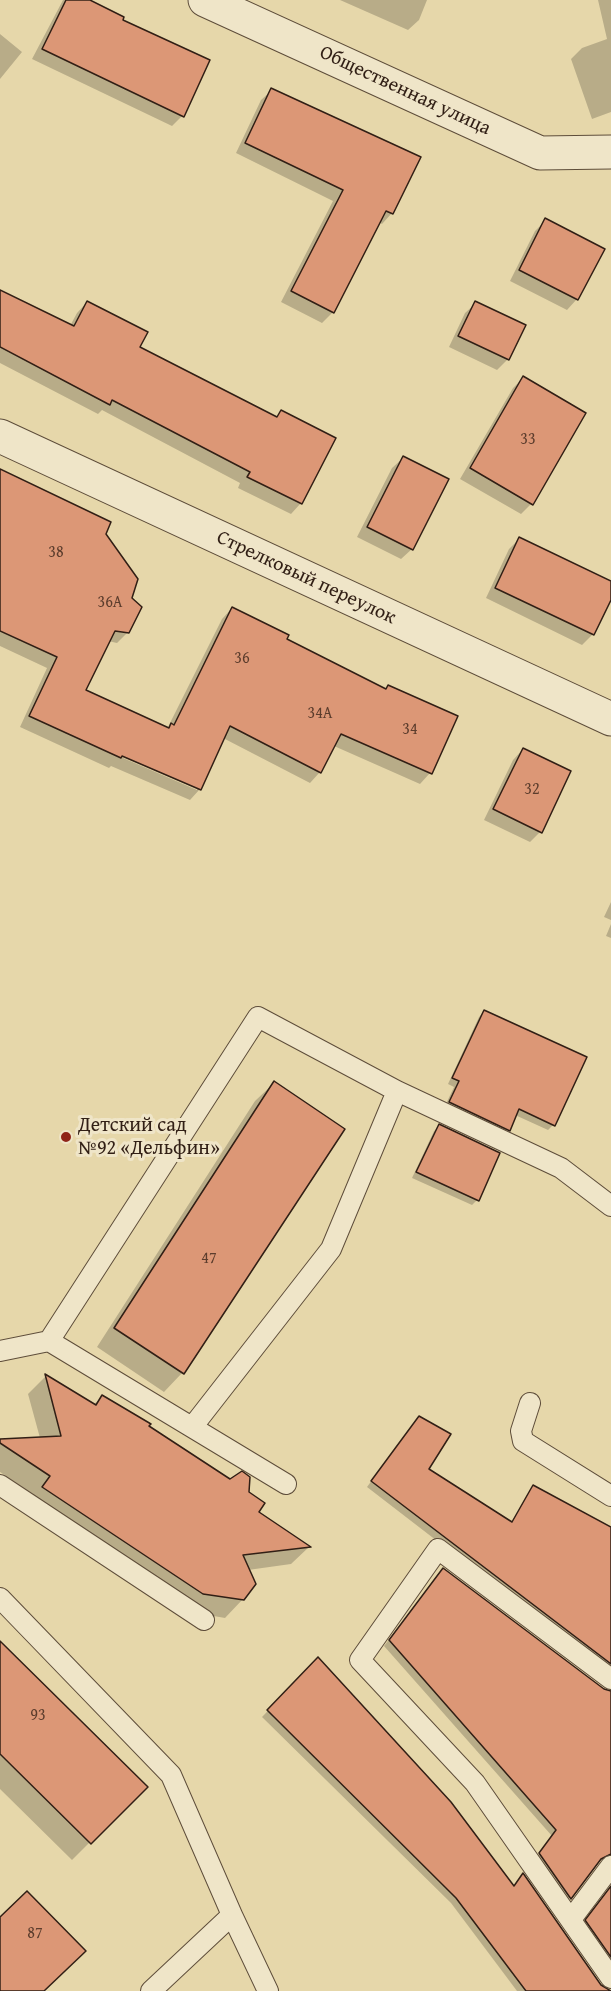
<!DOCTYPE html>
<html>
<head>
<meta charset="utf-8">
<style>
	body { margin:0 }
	canvas { display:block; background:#e6d7aa }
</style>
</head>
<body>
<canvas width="611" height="1991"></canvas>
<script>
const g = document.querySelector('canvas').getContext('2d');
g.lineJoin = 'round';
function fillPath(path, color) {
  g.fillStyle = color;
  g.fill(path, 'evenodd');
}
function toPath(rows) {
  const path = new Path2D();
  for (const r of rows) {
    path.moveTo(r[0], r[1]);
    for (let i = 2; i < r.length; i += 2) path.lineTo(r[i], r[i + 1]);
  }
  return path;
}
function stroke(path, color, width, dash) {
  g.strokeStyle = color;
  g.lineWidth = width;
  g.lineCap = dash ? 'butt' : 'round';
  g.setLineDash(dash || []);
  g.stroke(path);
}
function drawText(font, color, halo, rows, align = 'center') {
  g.font = font + ' "Gentium Book Plus",serif';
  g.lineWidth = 6;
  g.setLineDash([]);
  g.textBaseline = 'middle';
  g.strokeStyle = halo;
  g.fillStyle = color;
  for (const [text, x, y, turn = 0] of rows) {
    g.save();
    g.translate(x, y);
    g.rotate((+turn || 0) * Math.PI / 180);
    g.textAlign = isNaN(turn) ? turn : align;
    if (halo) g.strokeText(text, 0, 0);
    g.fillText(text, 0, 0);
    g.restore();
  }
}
fillPath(toPath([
	[63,0,86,0,121,20,182,116,172,126,32,59],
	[340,0,427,0,419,20,408,30],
	[598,0,611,0,611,112,592,119,571,59,582,48,607,39],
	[0,34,22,52,0,79],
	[272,90,392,213,382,224,379,222,333,312,322,323,281,302,333,201,236,153,261,100],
	[546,220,577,299,567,310,510,281,535,231],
	[0,292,70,326,77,313,87,302,138,348,275,418,281,412,301,503,291,514,238,488,240,483,102,410,98,414,0,363],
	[476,303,524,325,508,359,497,370,449,347,465,313],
	[523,378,531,504,521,514,460,479,513,388],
	[403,458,412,549,401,559,357,537,392,468],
	[0,470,104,534,130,598,128,632,117,643,108,641,84,691,167,729,222,619,232,608,285,640,385,690,456,717,430,773,420,784,334,746,320,772,310,783,223,738,200,789,190,800,111,766,109,768,20,727,47,668,0,646],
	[115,752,197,787,197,790,114,754],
	[519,539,611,582,611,597,593,634,582,645,486,598,509,549],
	[523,749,540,832,530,842,484,820,513,760],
	[611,902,611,920,604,917],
	[611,924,611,938,606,936],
	[484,1011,553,1125,548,1130,515,1115,503,1135,444,1108,454,1087,448,1084,479,1017],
	[274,1083,343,1130,182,1373,164,1392,97,1347,255,1101],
	[439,1126,477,1200,472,1205,412,1178,434,1131],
	[46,1376,93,1405,102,1397,247,1492,256,1512,309,1547,291,1564,248,1570,243,1599,225,1618,185,1611,25,1505,33,1494,0,1472,0,1441,40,1438,28,1394],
	[414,1423,427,1469,511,1523,533,1487,611,1528,611,1675,367,1487],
	[443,1570,603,1690,611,1691,611,1862,607,1859,600,1860,565,1903,534,1860,552,1836,384,1646],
	[0,1642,145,1787,72,1860,0,1789],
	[318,1659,513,1887,518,1880,600,1986,610,1991,517,1991,451,1903,262,1717],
	[611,1886,611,1970,581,1927]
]), '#0003');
const building = toPath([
	[66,0,90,0,124,17,123,20,210,60,184,117,42,49,66,0],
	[271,88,421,157,393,214,386,211,334,313,291,291,343,190,245,143,271,88],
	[545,218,605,249,578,300,519,270,545,218],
	[0,290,74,326,87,301,148,332,140,347,277,417,281,410,336,438,302,504,247,477,250,472,112,400,110,405,0,347,0,290],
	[475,301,526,325,509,360,458,336,475,301],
	[523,376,586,413,533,505,470,468,523,376],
	[403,456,449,479,413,550,367,527,403,456],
	[0,469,111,522,106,534,138,579,132,598,142,607,129,633,115,631,86,690,169,728,171,723,174,725,232,607,289,635,287,639,386,689,388,685,458,716,432,774,341,734,321,773,230,726,201,790,122,756,121,758,29,716,57,657,0,631,0,469],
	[519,537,611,581,611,600,594,635,495,588,519,537],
	[523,748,571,771,542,833,493,809,523,748],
	[484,1010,587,1057,555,1126,519,1109,510,1131,449,1102,459,1081,452,1078,484,1010],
	[274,1081,345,1129,184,1374,114,1328,274,1081],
	[439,1124,500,1153,479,1201,416,1172,439,1124],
	[45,1374,96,1405,102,1395,151,1424,149,1426,230,1479,242,1471,250,1477,249,1492,265,1503,259,1512,311,1547,243,1555,256,1584,244,1600,203,1594,42,1487,50,1476,0,1443,0,1439,61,1436,45,1374],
	[419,1416,451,1434,429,1469,512,1522,533,1485,611,1527,611,1664,371,1481,419,1416],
	[443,1568,604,1689,611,1691,611,1854,601,1859,571,1899,539,1853,556,1830,389,1640,443,1568],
	[0,1641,148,1787,91,1844,0,1754,0,1641],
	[318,1657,451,1802,514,1886,523,1873,601,1985,611,1991,526,1991,456,1898,267,1710,318,1657],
	[611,1886,611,1957,585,1920,611,1886],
	[27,1891,86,1951,44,1991,0,1991,0,1917,27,1891]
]);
fillPath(building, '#dc9776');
stroke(building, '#311f15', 1.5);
const service = toPath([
	[49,1341,258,1017,397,1091],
	[0,1351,49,1341,286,1484],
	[530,1403,521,1431,523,1441,611,1496],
	[193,1426,331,1249,397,1091,561,1168,611,1206],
	[0,1485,204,1620],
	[0,1598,171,1775,232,1915],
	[611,1679,438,1549,360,1660,475,1783,611,1978],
	[572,1918,611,1866],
	[151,1991,232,1915,268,1991]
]);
const minor = toPath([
	[205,0,540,153,611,152],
	[0,436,611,719]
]);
stroke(service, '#5e4d3a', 22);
stroke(minor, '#5e4d3a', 35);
stroke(service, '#efe5c8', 20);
stroke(minor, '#efe5c8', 33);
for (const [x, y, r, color] of [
	[66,1137,6,"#8f2418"]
]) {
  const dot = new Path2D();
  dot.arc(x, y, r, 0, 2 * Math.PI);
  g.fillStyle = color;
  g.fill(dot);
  stroke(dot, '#efe5c8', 2);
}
drawText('16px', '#5c3d2d', null, [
	["33",528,440],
	["38",56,553],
	["36А",110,603],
	["36",242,659],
	["34А",320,714],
	["34",410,730],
	["32",532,790],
	["47",209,1259],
	["93",38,1716],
	["87",35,1934]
]);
drawText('20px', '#311f15', '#efe5c8', [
	["Общественная улица",405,91,25],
	["Стрелковый переулок",306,578,25]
]);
drawText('20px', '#311f15', '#efe5c8', [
	["Детский сад",78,1126],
	["№92 «Дельфин»",78,1149]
], 'left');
</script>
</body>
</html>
